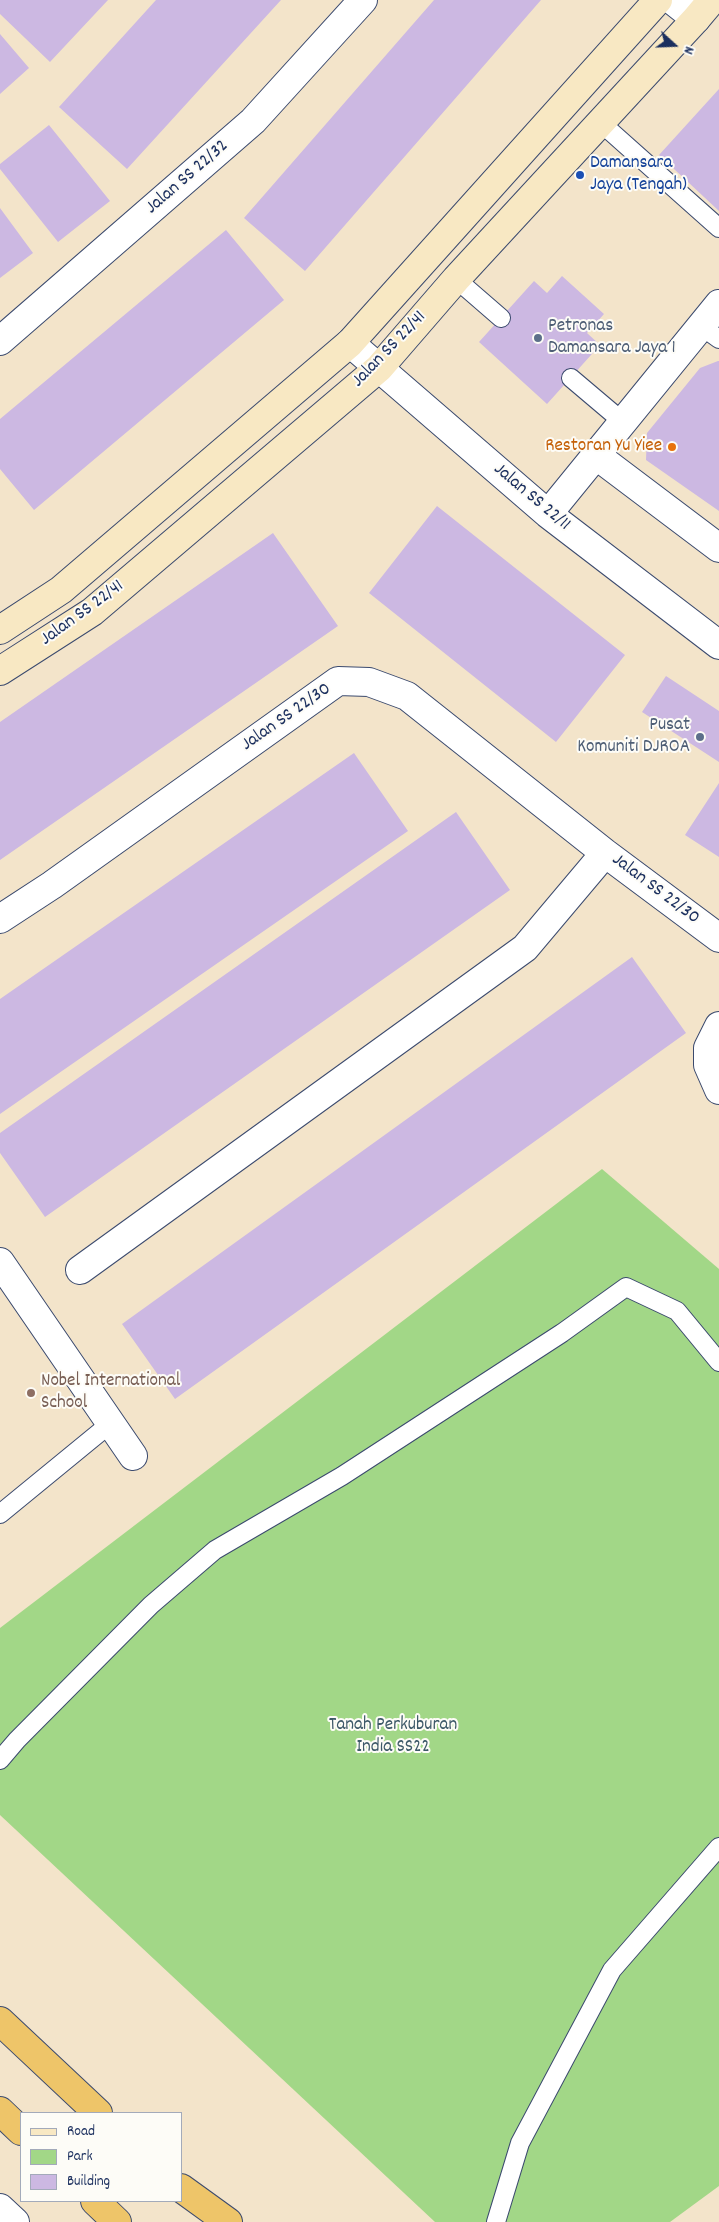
<!DOCTYPE html>
<html>
<head>
<meta charset="utf-8">
<style>
	body { margin:0 }
	#map { position:relative; width:719px; height:2222px; overflow:hidden; background:#f3e4ca; font-family:Dekko,sans-serif }
	canvas { display:block }
	.legend { position:absolute; left:20px; top:2112px; width:162px; height:90px; box-sizing:border-box; background:#fdfcf7; border:1px solid #a3aaba; margin:0; padding:6px 9px; list-style:none; font-size:15px; color:#1b2f5e }
	.legend li { display:flex; align-items:center; gap:10px; height:25px }
	.legend b { width:25px; border:1px solid #a3aaba }
	.north { position:absolute; left:649px; top:20px; width:50px; height:50px; -webkit-text-stroke:4px #fdfcf7; paint-order:stroke; rotate:110deg; font-size:14px; font-weight:700; line-height:20px; text-align:center; color:#1b2f5e }
	.north::after { content:''; display:block; margin:auto; width:18px; height:22px; background:#1b2f5e; clip-path:polygon(50% 0,100% 100%,50% 72%,0 100%) }
</style>
</head>
<body>
<div id="map">
<canvas width="719" height="2222"></canvas>
<ul class="legend">
<li><b style="height:6px;background:#f8e8c3"></b>Road</li>
<li><b style="height:14px;background:#a2d787"></b>Park</li>
<li><b style="height:14px;background:#ccb8e2"></b>Building</li>
</ul>
<div class="north">N</div>
</div>
<script>
const g = document.querySelector('canvas').getContext('2d');
g.lineJoin = 'round';
function fillPath(path, color) {
  g.fillStyle = color;
  g.fill(path, 'evenodd');
}
function toPath(rows) {
  const path = new Path2D();
  for (const r of rows) {
    path.moveTo(r[0], r[1]);
    for (let i = 2; i < r.length; i += 2) path.lineTo(r[i], r[i + 1]);
  }
  return path;
}
function stroke(path, color, width, dash) {
  g.strokeStyle = color;
  g.lineWidth = width;
  g.lineCap = dash ? 'butt' : 'round';
  g.setLineDash(dash || []);
  g.stroke(path);
}
function drawText(font, color, halo, rows, align = 'center') {
  g.font = font + ' Dekko,sans-serif';
  g.lineWidth = 4;
  g.setLineDash([]);
  g.textBaseline = 'middle';
  g.strokeStyle = halo;
  g.fillStyle = color;
  for (const [text, x, y, turn = 0] of rows) {
    g.save();
    g.translate(x, y);
    g.rotate((+turn || 0) * Math.PI / 180);
    g.textAlign = isNaN(turn) ? turn : align;
    if (halo) g.strokeText(text, 0, 0);
    g.fillText(text, 0, 0);
    g.restore();
  }
}
fillPath(toPath([
	[602,1169,719,1269,719,2186,670,2222,435,2222,0,1815,0,1628]
]), '#a2d787');
fillPath(toPath([
	[0,0,108,0,50,62,0,14],
	[156,0,281,0,127,169,59,107],
	[434,0,541,0,305,271,244,218],
	[0,34,29,68,0,94],
	[719,89,719,211,659,155],
	[49,125,110,201,58,242,0,169,0,164],
	[0,208,33,253,0,278],
	[226,230,284,300,34,510,0,469,0,419],
	[562,276,604,314,587,333,600,345,547,404,479,342,534,281,547,293],
	[718,361,719,361,719,511,646,460,647,433,700,368],
	[437,506,625,655,556,742,369,593],
	[273,533,338,626,0,860,0,722],
	[666,676,719,711,719,762,642,712],
	[354,753,408,831,0,1114,0,999],
	[719,783,719,857,685,835],
	[456,812,510,890,45,1217,0,1153,0,1133],
	[632,957,686,1033,175,1399,122,1324]
]), '#ccb8e2');
const lane = toPath([
	[600,122,719,228],
	[456,279,501,318],
	[701,326,719,339],
	[571,378,623,422],
	[0,1514,111,1423],
	[0,1760,17,1740,151,1605,215,1550,342,1476,562,1333,626,1287,677,1311,719,1362],
	[496,2222,520,2143,612,1970,719,1847]
]);
const street = toPath([
	[672,0,696,19],
	[0,341,253,121,363,0],
	[350,343,548,514,719,645],
	[597,456,719,548],
	[548,514,719,304],
	[0,919,52,885,338,681,369,682,407,696,605,853,719,938],
	[719,1026,708,1048,708,1065,719,1090],
	[0,1262,133,1456],
	[80,1270,525,948,605,853],
	[0,2208,15,2222]
]);
const secondary = toPath([
	[0,630,61,590,350,343,658,0],
	[0,671,92,612,379,368,456,279,696,19,712,0]
]);
const highway = toPath([
	[0,2021,98,2113],
	[0,2111,21,2131],
	[181,2188,228,2222],
	[95,2201,117,2222]
]);
stroke(lane, '#3b4a6e', 20);
stroke(street, '#3b4a6e', 30);
stroke(secondary, '#3b4a6e', 30);
stroke(highway, '#3b4a6e', 30);
stroke(lane, '#fff', 18);
stroke(street, '#fff', 28);
stroke(secondary, '#f8e8c3', 28);
stroke(highway, '#eec569', 28);
for (const [x, y, r, color] of [
	[580,175,5,"#1a4fb4"],
	[538,338,5,"#5c6f8a"],
	[672,447,5,"#e8710a"],
	[700,737,5,"#5c6f8a"],
	[31,1393,5,"#8d6e63"]
]) {
  const dot = new Path2D();
  dot.arc(x, y, r, 0, 2 * Math.PI);
  g.fillStyle = color;
  g.fill(dot);
  stroke(dot, '#fdfcf7', 2);
}
drawText('19px', '#164399', '#fdfcf7', [
	["Damansara",590,164],
	["Jaya (Tengah)",590,186]
], 'left');
drawText('19px', '#1b2f5e', '#fdfcf7', [
	["Jalan SS 22/32",188,178,-41],
	["Jalan SS 22/41",390,350,-46],
	["Jalan SS 22/11",531,498,40],
	["Jalan SS 22/41",83,614,-36],
	["Jalan SS 22/30",287,718,-35],
	["Jalan SS 22/30",655,890,37]
]);
drawText('19px', '#4e5e75', '#fdfcf7', [
	["Petronas",548,327],
	["Damansara Jaya 1",548,349],
	["Pusat",690,726,"right"],
	["Komuniti DJROA",690,748,"right"]
], 'left');
drawText('19px', '#c56008', '#fdfcf7', [
	["Restoran Yu Yiee",662,447]
], 'right');
drawText('19px', '#785e54', '#fdfcf7', [
	["Nobel International",41,1382],
	["School",41,1404]
], 'left');
drawText('19px', '#3d5968', '#fdfcf7', [
	["Tanah Perkuburan",393,1726],
	["India SS22",393,1748]
]);
</script>
</body>
</html>
